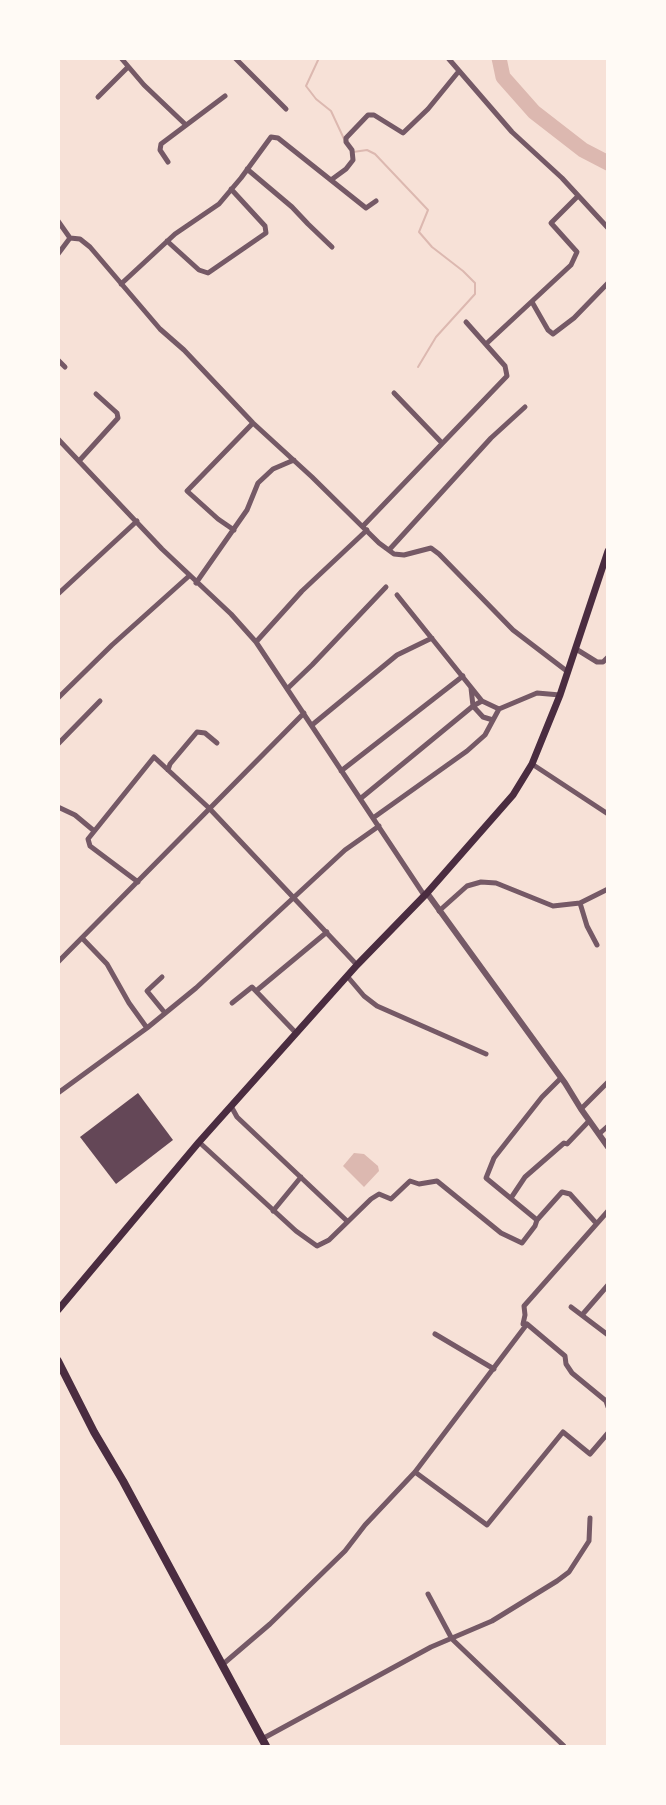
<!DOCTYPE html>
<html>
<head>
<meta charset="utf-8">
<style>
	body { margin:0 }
	#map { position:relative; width:666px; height:1805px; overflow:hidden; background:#f7e1d7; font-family:Raleway,sans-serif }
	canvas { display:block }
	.frame { position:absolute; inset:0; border:60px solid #fffaf5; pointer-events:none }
</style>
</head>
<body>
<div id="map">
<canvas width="666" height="1805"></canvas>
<div class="frame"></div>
</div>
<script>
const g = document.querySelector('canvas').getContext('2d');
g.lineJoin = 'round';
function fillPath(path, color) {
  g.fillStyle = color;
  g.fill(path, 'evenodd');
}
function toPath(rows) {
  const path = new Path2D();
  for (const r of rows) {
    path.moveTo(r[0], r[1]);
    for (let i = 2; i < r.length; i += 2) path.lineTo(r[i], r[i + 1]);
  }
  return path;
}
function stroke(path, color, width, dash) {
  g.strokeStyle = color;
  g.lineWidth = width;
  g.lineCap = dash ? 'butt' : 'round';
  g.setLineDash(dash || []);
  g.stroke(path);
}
fillPath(toPath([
	[354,1153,364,1154,378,1166,379,1171,364,1187,343,1166]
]), '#dcb8b0');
stroke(toPath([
	[319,58,306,86,316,99,331,111,345,141],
	[353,152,367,150,375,154,428,210,419,232,432,247,463,271,475,283,475,294,436,337,418,367]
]), '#dcb8b0', 2);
stroke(toPath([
	[499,58,503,77,534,112,583,150,608,163]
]), '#dcb8b0', 15);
fillPath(toPath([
	[138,1093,173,1140,116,1184,80,1137]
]), '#644757');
stroke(toPath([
	[121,58,144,85,186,125],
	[235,58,286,109],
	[448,58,512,132,562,178,608,228],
	[98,97,128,67],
	[168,162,160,150,161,144,225,96],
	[247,169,292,207,308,224,332,247],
	[331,180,346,169,353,160,352,150,346,142,346,138,368,115,374,115,403,133,428,109,459,71],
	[58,221,70,238,80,239,90,247,160,329,184,350,253,423,312,477,379,543,394,554,404,555,431,548,439,554,513,630,568,672],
	[167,241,199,270,208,273,266,233,265,226,231,189],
	[58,254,70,238],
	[121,284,175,234,219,204,241,178,271,137,278,138,366,208,376,201],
	[532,302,548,330,553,334,574,318,608,283],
	[486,344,571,265,577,252,551,223,578,196],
	[58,360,65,367],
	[394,393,442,443],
	[58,439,162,549,231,614,256,642,424,895],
	[79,461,118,418,117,413,96,394],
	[363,526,507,376,505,366,466,322],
	[234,530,218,519,187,491,253,423],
	[389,550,491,438,525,407],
	[196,583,247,510,258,483,273,469,294,460],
	[58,594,137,521],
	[397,595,482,701,499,709],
	[256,642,302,591,367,530],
	[576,649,597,662,603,662,608,657],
	[471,688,473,706,483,717,493,720],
	[287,689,312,665,386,587],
	[58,698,112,645,189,576],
	[312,725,397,655,432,638],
	[58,744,100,701],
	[532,764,608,814],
	[168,770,170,764,197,732,205,733,217,743],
	[341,771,463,676],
	[360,799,473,706,482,701],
	[58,807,75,815,93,830],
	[373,818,467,751,485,735,499,709,537,693,560,695],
	[138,882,90,846,88,839,154,757,209,808,357,965],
	[580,903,587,926,597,945],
	[439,911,467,886,481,882,496,883,553,906,580,903,608,889],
	[83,939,107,964,129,1003,147,1028],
	[58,962,304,713],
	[347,976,364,996,377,1006,486,1054],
	[162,977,147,991,165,1013],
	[256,991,327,932],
	[232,1003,252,987,296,1033],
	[561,1078,542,1097,494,1158,486,1178,537,1220,562,1192,570,1194,596,1223],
	[58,1093,147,1028,196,988,345,850,379,826],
	[231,1106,237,1117,347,1221],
	[581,1109,608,1082],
	[599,1134,608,1126],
	[199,1142,296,1231,317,1246,329,1240,371,1199,379,1194,391,1199,410,1181,419,1184,437,1181,501,1233,522,1243,535,1226,537,1220],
	[511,1198,525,1177,564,1143,567,1144,589,1121],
	[273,1211,301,1177],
	[571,1307,608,1335],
	[582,1315,608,1285],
	[527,1324,565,1356,566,1364,572,1373,606,1401,608,1407],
	[435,1334,494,1369],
	[415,1472,487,1525,563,1432,590,1454,608,1433],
	[428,1594,452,1639,564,1746],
	[222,1665,270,1624,345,1551,365,1525,415,1472,527,1324,523,1324,525,1315,524,1306,608,1211],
	[262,1739,431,1647,492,1621,557,1581,569,1572,589,1541,590,1518]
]), '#755966', 5);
stroke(toPath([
	[427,893,565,1083,581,1109,608,1147]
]), '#755966', 6);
stroke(toPath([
	[58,1310,199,1142,357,965,427,893,513,795,532,764,560,695,608,551]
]), '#4a2c40', 7);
stroke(toPath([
	[58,1361,94,1432,123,1481,266,1746]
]), '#4a2c40', 8);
</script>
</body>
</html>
